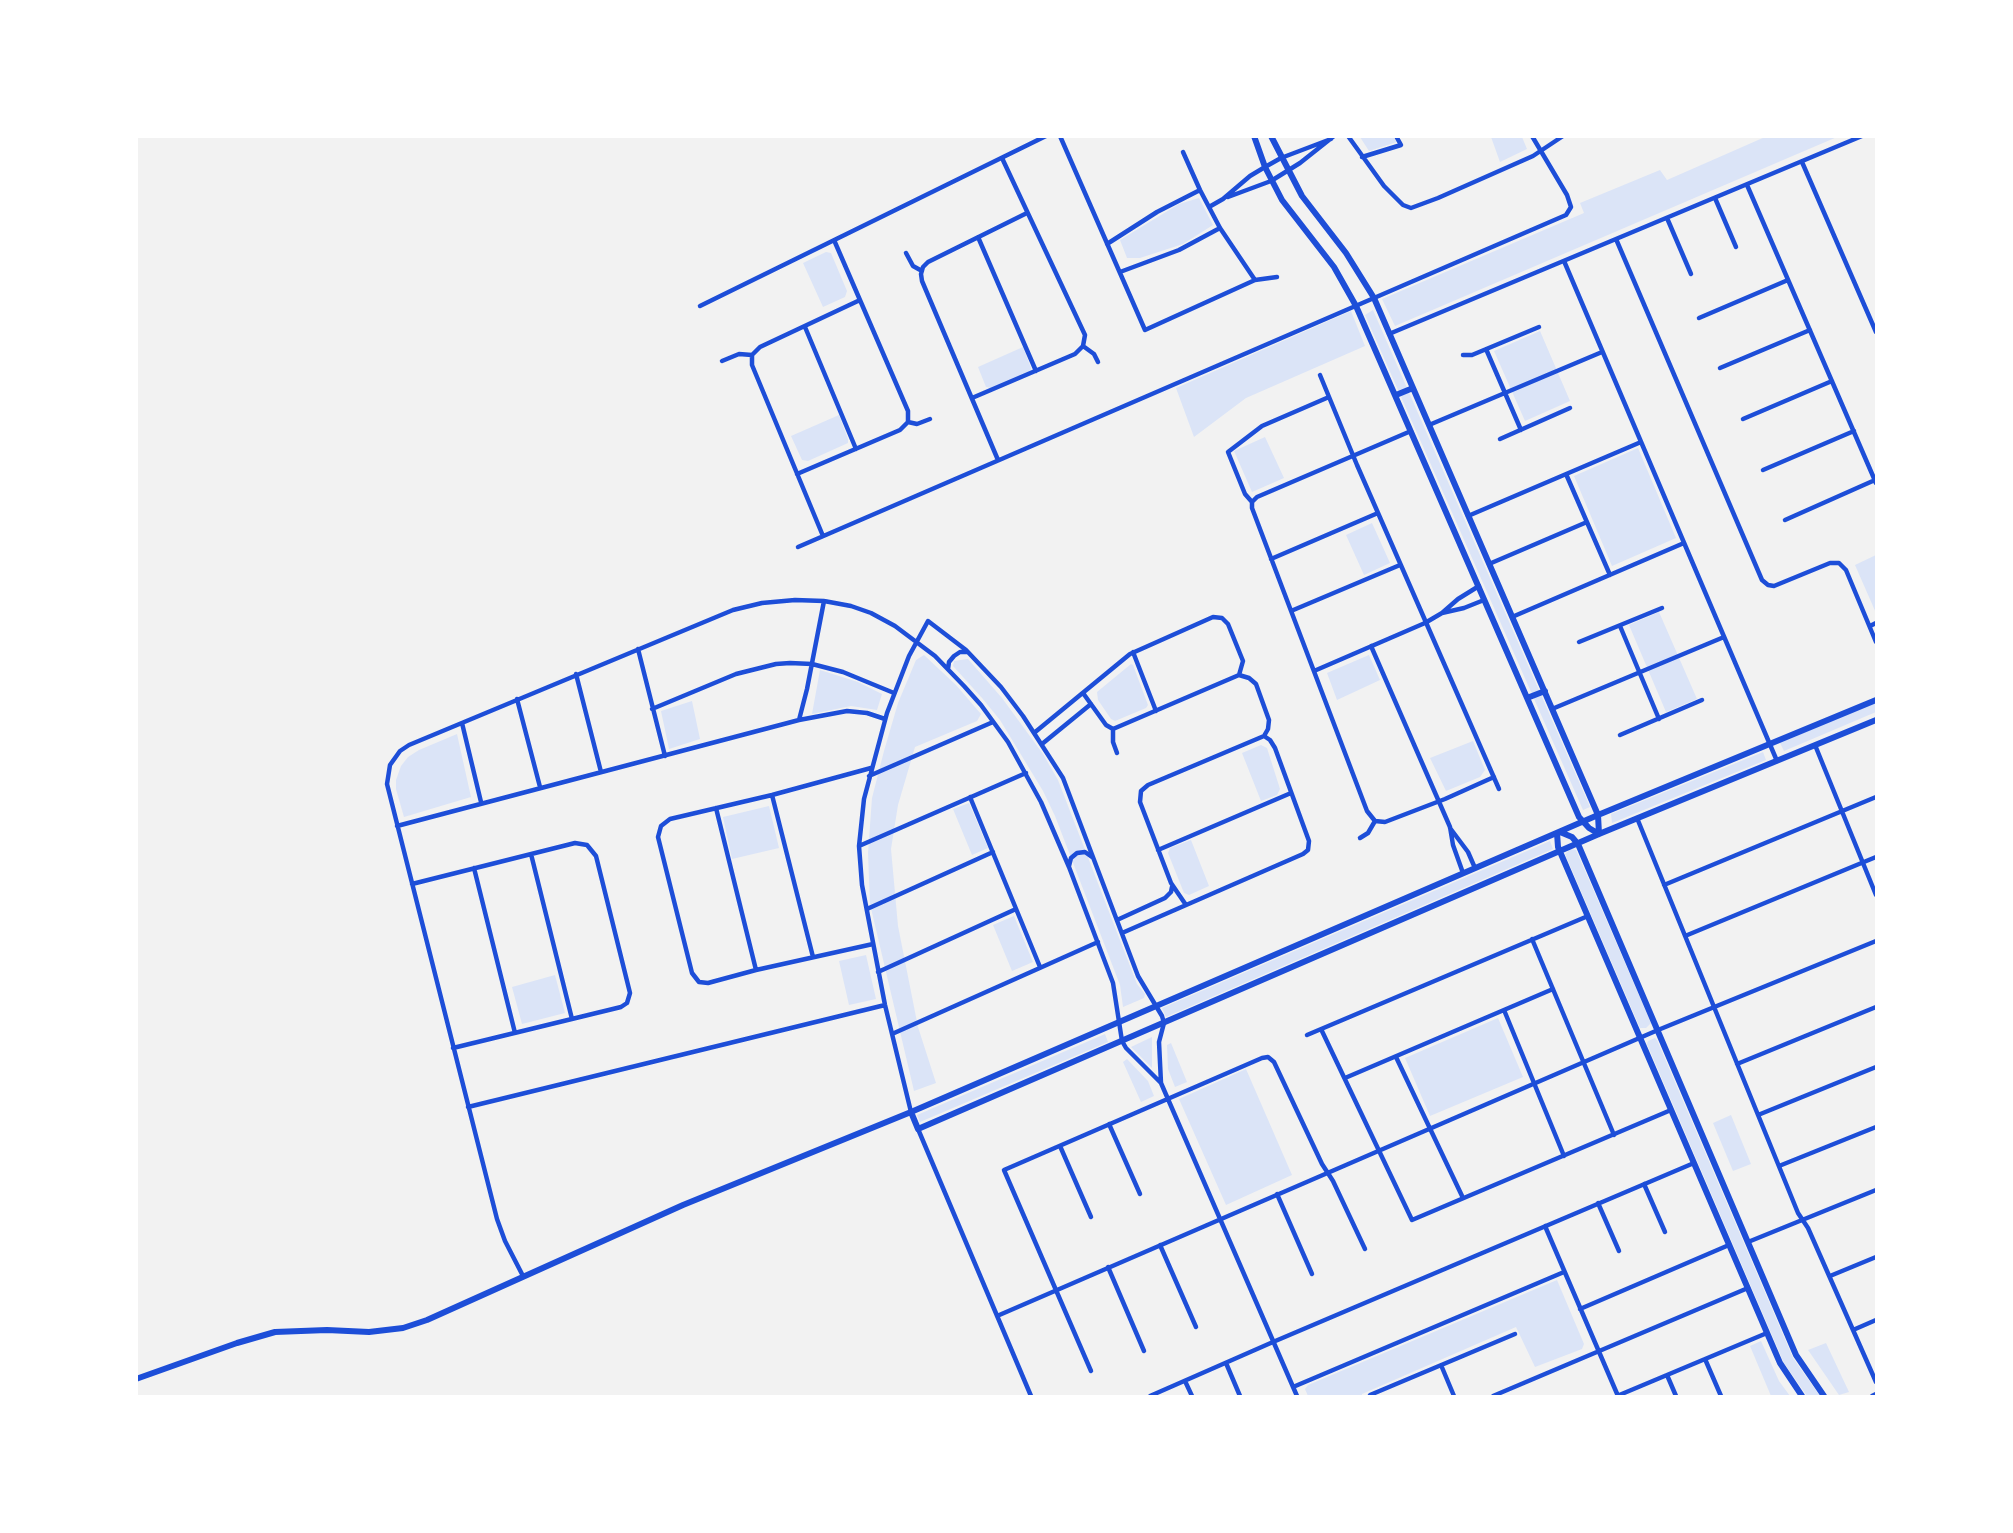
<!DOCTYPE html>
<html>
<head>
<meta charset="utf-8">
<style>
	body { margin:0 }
	#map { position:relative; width:2013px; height:1533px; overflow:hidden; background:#f2f2f2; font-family:Rubik,sans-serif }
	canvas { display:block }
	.frame { position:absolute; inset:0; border:138px solid #fff; pointer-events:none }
</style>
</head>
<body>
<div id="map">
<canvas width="2013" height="1533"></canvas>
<div class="frame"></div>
</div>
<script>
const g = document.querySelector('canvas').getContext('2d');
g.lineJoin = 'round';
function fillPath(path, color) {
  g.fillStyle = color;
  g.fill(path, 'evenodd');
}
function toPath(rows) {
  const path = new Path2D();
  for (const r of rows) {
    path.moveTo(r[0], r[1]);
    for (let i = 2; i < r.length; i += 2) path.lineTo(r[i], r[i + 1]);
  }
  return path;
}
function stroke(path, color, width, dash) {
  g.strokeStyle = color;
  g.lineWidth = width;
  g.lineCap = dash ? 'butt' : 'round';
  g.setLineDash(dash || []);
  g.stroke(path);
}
fillPath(toPath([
	[1360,137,1393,137,1397,142,1369,151],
	[1491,137,1522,137,1527,149,1500,162],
	[1765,137,1837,137,1395,326,1382,299,1584,213,1580,203,1660,170,1667,180],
	[1199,198,1213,225,1183,244,1140,258,1127,258,1120,240,1179,204],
	[826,252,831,253,847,291,845,297,823,307,803,263],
	[1373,310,1590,807,1583,810,1365,315],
	[1351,311,1365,346,1246,398,1194,437,1176,388],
	[1540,331,1570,401,1525,421,1494,351],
	[1023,347,1031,368,1030,372,991,388,986,387,978,367],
	[839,415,848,439,848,443,808,461,802,460,791,436],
	[1265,437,1284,478,1252,492,1234,451],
	[1638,448,1676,538,1612,566,1574,476],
	[1372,523,1390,563,1364,575,1346,535],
	[1876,555,1876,613,1855,565],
	[1659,612,1697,699,1666,712,1629,625],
	[924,655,956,685,981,714,977,721,915,747,898,805,891,849,898,926,918,1027,936,1083,914,1091,870,904,868,853,872,798,884,751,898,703,916,660],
	[1369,655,1380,680,1337,700,1327,673],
	[968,659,1002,698,1043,754,1058,780,1137,984,1145,994,1144,998,1123,1007,1120,985,1055,816,1043,791,1000,720,982,698,953,666,954,661],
	[1131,664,1133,665,1148,705,1146,708,1115,721,1111,719,1098,700,1097,692],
	[820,670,858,682,882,694,877,710,851,706,812,714],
	[692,701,700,739,669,749,661,711],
	[1876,702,1876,712,1784,751,1780,743],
	[457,734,471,797,404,817,396,789,396,780,401,766,408,757,419,750],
	[1473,741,1485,770,1480,777,1446,791,1430,758],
	[1261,745,1267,748,1280,789,1277,795,1261,801,1242,753],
	[1763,752,1766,760,1612,823,1611,814],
	[969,803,988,848,972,855,953,809],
	[769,806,779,848,732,859,723,817],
	[1191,840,1209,886,1189,895,1184,893,1168,853,1170,848],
	[1550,841,1553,849,1166,1017,1162,1008],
	[1570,849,1576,850,1651,1023,1646,1028,1640,1028,1565,854],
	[1014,916,1033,962,1012,971,993,925],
	[866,955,876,999,849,1005,839,961],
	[555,975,565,1013,522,1024,512,987],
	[1498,1018,1523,1077,1430,1116,1405,1058],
	[1105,1034,1108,1042,920,1122,917,1115],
	[1152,1037,1152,1068,1131,1047],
	[1655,1038,1657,1040,1793,1358,1820,1396,1807,1396,1784,1363,1647,1044,1648,1041],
	[1171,1043,1187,1082,1175,1087,1168,1069,1167,1045],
	[1127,1059,1148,1081,1154,1096,1141,1102,1123,1062],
	[1246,1069,1292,1175,1226,1205,1179,1099],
	[1731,1115,1751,1164,1733,1171,1713,1123],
	[1557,1280,1584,1344,1582,1349,1535,1367,1516,1327,1362,1394,1362,1396,1308,1396,1305,1389,1308,1385],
	[1761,1341,1779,1381,1790,1396,1771,1396,1750,1346],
	[1826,1343,1849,1392,1839,1395,1808,1350]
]), '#dbe4f7');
stroke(toPath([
	[1060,136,1145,330,1255,280,1277,277],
	[1348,136,1384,186,1403,205,1411,208,1438,198,1533,156,1563,136],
	[1183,152,1200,190,1220,228,1255,280],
	[1362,157,1401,145,1396,136],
	[1002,158,1085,335,1083,346],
	[1802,162,1876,332],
	[1747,185,1876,483],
	[1228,197,1271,181,1300,163,1334,136],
	[1715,198,1736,247],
	[1209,207,1223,199,1250,176,1265,167,1281,158,1331,139],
	[1667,218,1691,274],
	[978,237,1036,371],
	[1616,239,1762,580,1768,585,1774,586,1830,563,1839,563,1846,570,1876,642],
	[834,240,908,411,908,422],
	[1107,244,1157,212,1200,190],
	[906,253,913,266,922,271],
	[1564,261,1777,761],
	[1120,272,1179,250,1220,228],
	[700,306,1046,136],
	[1699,318,1788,280],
	[805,327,856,449],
	[1389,334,1862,136],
	[1083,346,1094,354,1098,362],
	[1486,349,1521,430],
	[752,355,752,365,823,536],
	[752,355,760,347,860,300],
	[1463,355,1472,355,1539,327],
	[722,361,739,354,752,355],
	[1720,368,1810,330],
	[1320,375,1357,465,1499,789],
	[1329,397,1262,426,1228,452,1245,494,1252,502,1252,508,1367,811,1375,821],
	[972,398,1075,354,1083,346],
	[1743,419,1832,381],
	[908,422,917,424,930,419],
	[1429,425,1602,352],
	[1500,439,1570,408],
	[998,460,922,281,921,274,923,267,928,262,1027,213],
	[1763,470,1854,431],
	[797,474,900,430,908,422],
	[1566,474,1610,575],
	[1252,502,1257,497,1411,431],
	[1468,516,1641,442],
	[1785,520,1875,480],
	[798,547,1566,215,1571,207,1567,195,1532,136],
	[1271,559,1378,513],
	[1489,564,1587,522],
	[1291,611,1400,565],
	[1442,613,1464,608,1484,600],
	[1512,617,1684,543],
	[1620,626,1659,719],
	[1870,626,1876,623],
	[1579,642,1662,608],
	[1371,646,1450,827,1453,845,1463,873],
	[638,649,665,756],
	[1133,652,1156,711],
	[948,669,949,662,954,656,960,652,967,652],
	[1314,671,1425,623,1442,613,1458,599,1479,586],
	[576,674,601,772],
	[1239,675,1249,678,1256,684,1269,720,1268,729,1264,736],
	[1083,693,1106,725,1113,729],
	[517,699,540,787],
	[652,709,736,674,776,664,790,663,812,664,843,672,894,693],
	[1552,709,1724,637],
	[799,720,807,689,824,601],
	[462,723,481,802],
	[1113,729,1239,675],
	[1113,729,1113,742,1117,753],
	[1034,733,1130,654,1213,617,1222,618,1228,624,1243,661,1239,675],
	[1620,735,1702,700],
	[1042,744,1091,704],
	[1815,745,1876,895],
	[871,768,772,795,670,819,661,826,658,837,692,973,699,982,708,983,756,970,873,944],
	[869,776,993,722],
	[772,795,813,957],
	[970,797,1040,967],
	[716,808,756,970],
	[1637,818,1798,1213,1808,1228,1876,1382],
	[1375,821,1385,822,1445,799,1494,777],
	[397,826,799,720,847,711,867,713,885,719],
	[1450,828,1468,852,1475,868],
	[1360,838,1368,833,1375,821],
	[859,846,1026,773],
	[1158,850,1291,793],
	[531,854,572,1019],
	[1069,866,1071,858,1077,853,1085,852,1092,857],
	[474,868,515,1033],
	[412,884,575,843,587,845,596,856,630,993,627,1003,621,1007,453,1048],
	[1664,885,1876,797],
	[1186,905,1171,883,1140,802,1141,791,1148,785,1264,736],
	[867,909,993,852],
	[1117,920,1165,898,1171,892,1172,887],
	[1122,933,1303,854,1308,850,1309,841,1275,748,1270,740,1264,736],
	[1685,936,1876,857],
	[1532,939,1614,1135],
	[878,972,1016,909],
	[1504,1010,1564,1156],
	[1321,1029,1412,1220,1671,1110],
	[892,1034,1098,942],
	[1307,1035,1588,916],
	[1396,1057,1463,1198],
	[1737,1064,1876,1007],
	[1345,1078,1553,989],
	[468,1107,885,1005],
	[911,1112,885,1005,862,885,859,846,864,799,887,713,909,656,928,621,966,650,1001,687,1023,716,1063,778,1138,976,1162,1016,1164,1023,1159,1042,1161,1083,1297,1396],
	[1758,1115,1876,1067],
	[1109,1124,1140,1194],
	[918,1129,1031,1396],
	[1060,1146,1091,1217],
	[1779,1166,1876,1127],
	[1644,1184,1665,1232],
	[1277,1194,1312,1274],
	[1598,1203,1619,1251],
	[1545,1226,1618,1396],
	[1748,1242,1876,1190],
	[1160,1245,1196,1327],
	[1108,1267,1144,1351],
	[523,1276,505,1241,497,1219,387,784,390,765,400,751,409,745,733,610,762,603,795,600,824,601,851,606,871,613,895,626,935,656,964,686,981,705,1008,742,1041,802,1069,867,1113,983,1122,1041,1126,1048,1161,1083],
	[1830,1276,1876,1257],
	[1580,1309,1729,1245],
	[997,1316,1658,1030,1876,941],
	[1853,1330,1876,1320],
	[1705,1359,1721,1396],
	[1226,1363,1240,1396],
	[1441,1365,1454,1396],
	[1091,1371,1004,1170,1262,1058,1268,1057,1274,1062,1322,1164,1333,1181,1365,1249],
	[1667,1375,1676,1396],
	[1185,1381,1192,1396],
	[1293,1387,1564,1272],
	[1370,1395,1515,1334],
	[1150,1396,1273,1342,1694,1163],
	[1493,1396,1748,1288],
	[1617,1396,1767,1333],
	[1872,1396,1876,1394]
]), '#1d4ed8', 4.5);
stroke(toPath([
	[1254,136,1265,167,1282,200,1334,267,1356,306,1579,817,1589,828,1599,834],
	[1271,136,1302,196,1346,253,1374,298,1598,815,1599,834],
	[1396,395,1413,388],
	[1527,698,1545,691],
	[1560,832,1572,837,1578,844,1796,1355,1824,1396],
	[1557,833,1558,847,1780,1363,1802,1396],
	[911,1112,918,1129,1599,834,1876,720],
	[136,1379,237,1343,275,1332,327,1330,369,1332,403,1328,427,1320,683,1205,911,1112,1598,815,1876,700]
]), '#1d4ed8', 6);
</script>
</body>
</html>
